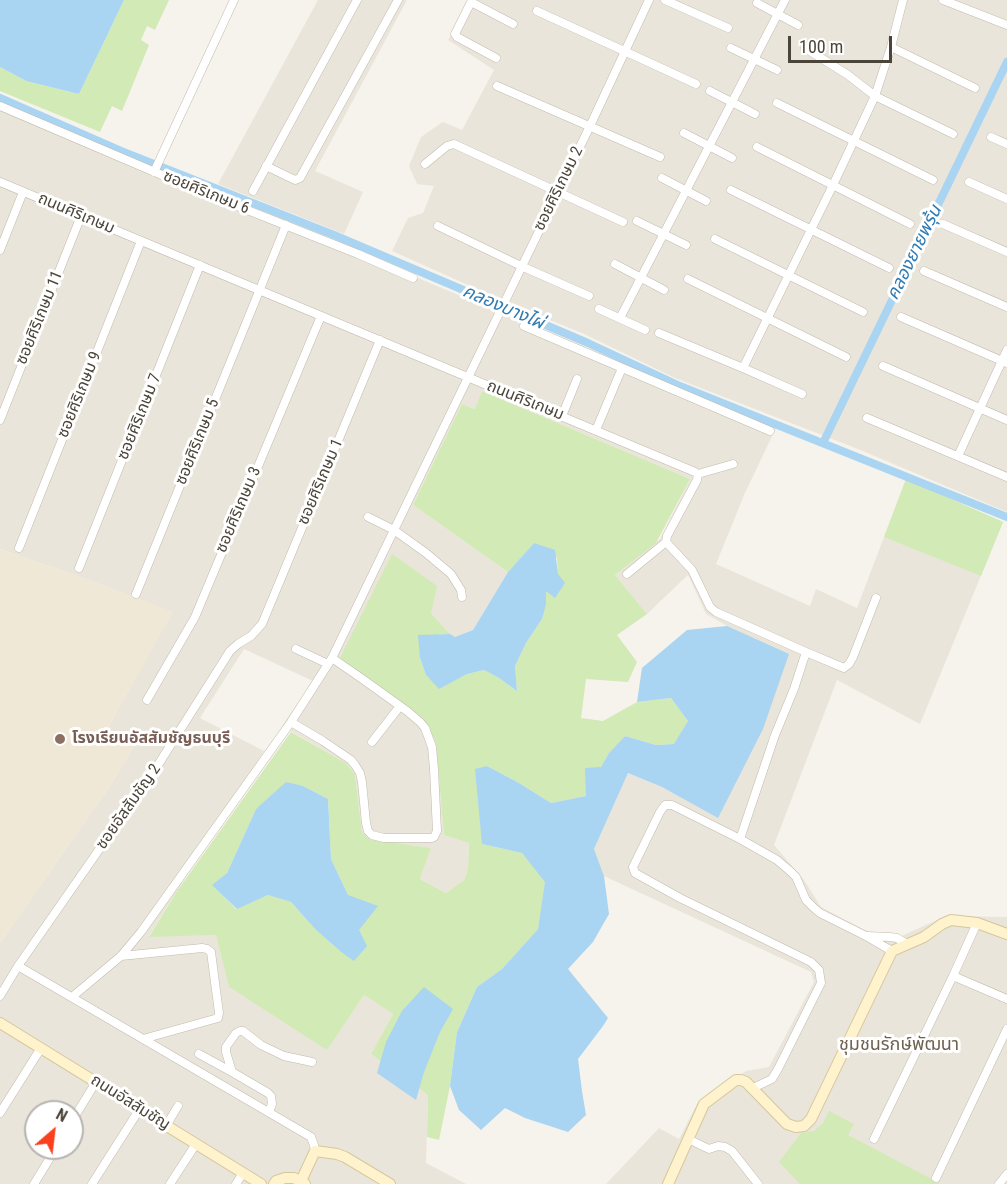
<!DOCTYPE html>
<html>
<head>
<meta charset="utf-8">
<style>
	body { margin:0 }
	#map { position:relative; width:1007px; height:1184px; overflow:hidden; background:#f6f3ec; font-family:"Roboto Condensed",sans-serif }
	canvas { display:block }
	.north { position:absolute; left:24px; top:1100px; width:60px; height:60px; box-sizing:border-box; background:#fff; border:2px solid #b7b4b0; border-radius:50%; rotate:28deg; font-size:16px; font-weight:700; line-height:24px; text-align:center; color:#4b4439 }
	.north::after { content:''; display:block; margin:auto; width:21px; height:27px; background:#fc3f1d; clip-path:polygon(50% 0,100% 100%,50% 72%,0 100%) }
	.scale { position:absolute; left:788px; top:36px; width:104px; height:27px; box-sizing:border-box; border:3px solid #4b4439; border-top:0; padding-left:8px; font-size:18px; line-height:21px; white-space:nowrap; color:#4b4439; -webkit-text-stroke:4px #fff; paint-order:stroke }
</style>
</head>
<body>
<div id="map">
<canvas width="1007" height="1184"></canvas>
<div class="north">N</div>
<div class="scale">100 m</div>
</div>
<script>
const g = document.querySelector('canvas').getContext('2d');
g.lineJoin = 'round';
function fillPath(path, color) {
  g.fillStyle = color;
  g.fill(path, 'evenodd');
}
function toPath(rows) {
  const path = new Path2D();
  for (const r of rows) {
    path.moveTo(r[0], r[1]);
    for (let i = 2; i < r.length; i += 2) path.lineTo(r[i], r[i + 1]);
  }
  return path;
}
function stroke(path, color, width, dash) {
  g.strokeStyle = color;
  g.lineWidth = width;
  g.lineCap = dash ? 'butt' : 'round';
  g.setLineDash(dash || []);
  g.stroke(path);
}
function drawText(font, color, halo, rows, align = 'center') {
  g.font = font + ' "Roboto Condensed","Noto Sans Thai",sans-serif';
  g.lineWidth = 6;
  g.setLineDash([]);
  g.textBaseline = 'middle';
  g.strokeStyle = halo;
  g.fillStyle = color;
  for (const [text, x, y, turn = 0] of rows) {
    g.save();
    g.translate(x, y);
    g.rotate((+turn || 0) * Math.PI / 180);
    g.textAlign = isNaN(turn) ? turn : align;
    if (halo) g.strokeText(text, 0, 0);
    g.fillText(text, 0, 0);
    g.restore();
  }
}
fillPath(toPath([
	[318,0,407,0,315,171,363,192,344,234,218,184],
	[470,0,1007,0,1007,512,858,449,675,378,582,333,510,304,505,314,776,428,745,493,716,564,810,606,816,589,857,608,906,479,1003,522,920,724,837,680,774,845,804,880,821,907,888,942,946,916,1007,917,1007,1184,606,1184,659,1128,679,1139,698,1102,746,1071,769,1067,814,982,811,972,604,876,594,849,628,773,662,787,718,817,727,626,706,614,688,575,647,614,615,575,660,539,690,479,482,391,476,409,462,404,413,505,508,572,473,630,455,637,450,634,431,613,340,658,427,724,436,743,444,835,469,842,468,869,464,880,446,893,420,879,431,848,369,839,362,832,355,775,346,763,282,726,313,681,244,649,200,718,264,751,149,936,216,935,229,987,327,1049,364,995,393,1014,371,1054,428,1095,426,1163,466,1184,0,1184,0,943,114,780,133,747,106,731,172,612,86,579,0,549,0,104,492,309,497,298,392,251,408,218,423,213,434,186,417,184,409,166,421,137,443,122,462,130,494,70,448,40],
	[36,1112,72,1112,72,1148,36,1148]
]), '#eae5da');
fillPath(toPath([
	[0,549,86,579,173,612,106,731,133,747,114,780,0,943]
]), '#efe8d6');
fillPath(toPath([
	[124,0,169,0,155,30,147,26,141,40,149,45,122,111,112,106,100,132,0,91,0,67,26,81,79,94],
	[482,391,690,479,656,543,615,575,647,614,617,635,637,662,628,682,586,679,581,718,603,721,637,702,671,698,688,721,675,744,656,745,625,736,609,753,586,796,551,803,519,783,487,766,482,844,522,853,546,882,538,929,502,969,477,987,457,1032,450,1086,439,1140,427,1137,428,1095,371,1054,393,1014,364,995,327,1050,229,987,216,935,149,937,177,891,291,732,346,763,355,775,362,832,369,839,431,848,420,879,446,893,464,880,468,869,469,843,444,835,436,743,427,724,340,658,392,554,437,586,431,613,450,634,439,634,420,658,426,675,439,688,467,674,484,670,499,678,517,691,515,666,526,643,542,619,546,590,558,574,557,558,534,543,508,572,413,505,462,404,475,409],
	[303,786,328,799,331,859,348,895,359,930,340,951,316,930,291,902,268,895,236,909,213,885,227,873,256,809],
	[906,479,1003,522,981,576,884,537],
	[829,1111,854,1124,848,1135,941,1184,800,1184,779,1162,801,1133,814,1131,823,1123]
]), '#d2eab5');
fillPath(toPath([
	[0,0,124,0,79,94,26,81,0,67],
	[534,543,555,550,558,574,565,583,555,598,546,591,546,604,542,619,526,643,515,666,517,691,499,678,484,670,467,674,439,689,426,675,420,658,418,635,450,634,455,637,473,630,508,572],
	[727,626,789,654,763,729,718,818,662,787,628,773,594,849,604,876,609,914,593,942,568,969,608,1018,603,1026,578,1059,582,1091,586,1115,568,1132,525,1118,505,1108,481,1130,459,1110,450,1086,457,1032,477,987,502,969,538,929,545,882,522,853,482,844,475,769,487,766,519,783,551,803,586,796,585,768,601,767,609,753,625,736,656,745,674,744,688,721,671,698,637,702,642,668,687,630],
	[286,782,303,786,328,799,331,859,348,895,378,906,359,930,367,946,354,961,340,951,316,930,291,902,268,895,237,909,212,885,227,873,256,809],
	[424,987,453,1009,440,1032,424,1072,416,1100,377,1073,386,1042,402,1011]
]), '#a9d4f2');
stroke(toPath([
	[0,98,121,151,334,235,588,343,680,386,1007,517],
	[823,443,1007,62]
]), '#a9d4f2', 8);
const street = toPath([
	[472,0,455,34,457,37,496,58],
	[665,0,728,28],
	[943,0,1007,25],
	[471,2,513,24],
	[757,3,798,25],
	[537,11,696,84],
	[891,47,975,88],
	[731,48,777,70],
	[805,48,848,75,875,96,953,134],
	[497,86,660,157],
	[710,91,755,114],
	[777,103,933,180],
	[0,106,197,190,358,254,413,278],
	[684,133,732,158],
	[991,137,1007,144],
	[757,147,910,224],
	[425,164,447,146,454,144,623,222],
	[266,166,295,180,300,178,398,0],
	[154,172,234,0],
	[662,178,706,201],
	[0,182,695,472,698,474,697,480,667,536,666,542,692,570,710,607,716,612,806,652,844,668,849,664,853,657,876,598],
	[969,182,1007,199],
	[731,190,889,268],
	[253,191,357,0],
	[637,221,686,245],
	[943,224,1007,252],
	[438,226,521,266,589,296],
	[715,239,863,312],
	[0,250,23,192],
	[615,264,664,290],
	[924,271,1007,307],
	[688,279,846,357],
	[599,309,645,330],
	[901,317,1007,363],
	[620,318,785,0],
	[524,326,770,431],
	[659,333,743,368,802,394],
	[883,366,1007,420],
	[743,368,833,185,875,96,891,47,903,0],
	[562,416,577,379],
	[867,418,1007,477],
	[0,420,81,216],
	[596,430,622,368],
	[958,456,1007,350],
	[698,474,733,464],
	[368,517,394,530,426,553,451,574,461,590,462,597],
	[19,548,141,241],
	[79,568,200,265],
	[627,574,666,542],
	[136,594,286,225],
	[296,649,328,664],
	[147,700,195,617,321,316],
	[291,722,323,741,351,760,355,765,360,773,362,782,366,823,368,831,372,835,384,838,432,838,434,837,437,831,434,769,432,747,425,728,420,722,407,711,361,678,332,658],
	[372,742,400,706],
	[740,839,775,735,794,689,806,652],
	[867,936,890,937,897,938,907,944],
	[121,956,202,948,207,949,211,952,219,1013,218,1018,143,1039],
	[18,966,311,1137,314,1145,315,1151],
	[953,976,1007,999],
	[0,996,18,966,158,765,230,651,238,644,251,636,262,624,380,340],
	[72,997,121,956,141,932,291,722,332,658,590,126,649,0],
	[199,1054,232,1072],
	[753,1088,772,1079,778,1069,821,983,819,970,811,962,680,898,635,873,633,867,660,812,665,805,672,805,740,839,777,860,790,871,796,877,806,900,814,908,820,913,866,936,892,951],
	[269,1112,272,1104,271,1096,268,1093,232,1072,226,1052,226,1047,236,1033,240,1031,243,1031,261,1045,284,1056,312,1062],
	[0,1113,41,1048],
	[72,1121,96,1082],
	[166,1126,178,1106],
	[688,1139,709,1149,718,1146,725,1147,732,1151,758,1184],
	[874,1139,953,976,977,923],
	[936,1178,1007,1029],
	[34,1184,56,1148],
	[92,1184,139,1110],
	[170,1184,196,1144],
	[236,1184,243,1173],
	[999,1184,1007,1174]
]);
const secondary = toPath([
	[0,1023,261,1184],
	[301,1181,315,1151,337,1154,345,1157,390,1184],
	[274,1184,276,1181,285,1178,294,1178,305,1184],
	[668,1184,704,1104,736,1080,741,1080,746,1082,787,1124,796,1127,804,1126,811,1119,892,951,924,937,942,924,951,920,977,923,1007,934]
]);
stroke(street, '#c2bbae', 9);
stroke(secondary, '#d6c79b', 12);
stroke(street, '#fff', 8);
stroke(secondary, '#fff3cd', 10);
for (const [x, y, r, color] of [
	[60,739,6,"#8d6e63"]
]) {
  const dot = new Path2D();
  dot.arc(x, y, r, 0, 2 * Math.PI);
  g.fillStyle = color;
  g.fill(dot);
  stroke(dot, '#fff', 2);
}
drawText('16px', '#4b4439', '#fff', [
	["ซอยศิริเกษม 2",559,189,-64],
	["ซอยศิริเกษม 6",206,193,22],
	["ถนนศิริเกษม",76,214,23],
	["ซอยศิริเกษม 11",40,318,-68],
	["ซอยศิริเกษม 9",80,395,-68],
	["ถนนศิริเกษม",525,401,22],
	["ซอยศิริเกษม 7",140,417,-68],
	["ซอยศิริเกษม 5",198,442,-68],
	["ซอยศิริเกษม 1",321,482,-67],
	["ซอยศิริเกษม 3",239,510,-67],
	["ซอยอัสสัมชัญ 2",129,807,-55],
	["ถนนอัสสัมชัญ",130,1103,32]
]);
drawText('bold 16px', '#785e54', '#fff', [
	["โรงเรียนอัสสัมชัญธนบุรี",72,739]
], 'left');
drawText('italic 18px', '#2e7ab2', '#fff', [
	["คลองยายพรุ้น",915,253,-64],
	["คลองบางไผ่",503,308,23]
]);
drawText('18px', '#6e6250', '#fff', [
	["ชุมชนรักษ์พัฒนา",899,1045]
]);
</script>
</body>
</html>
